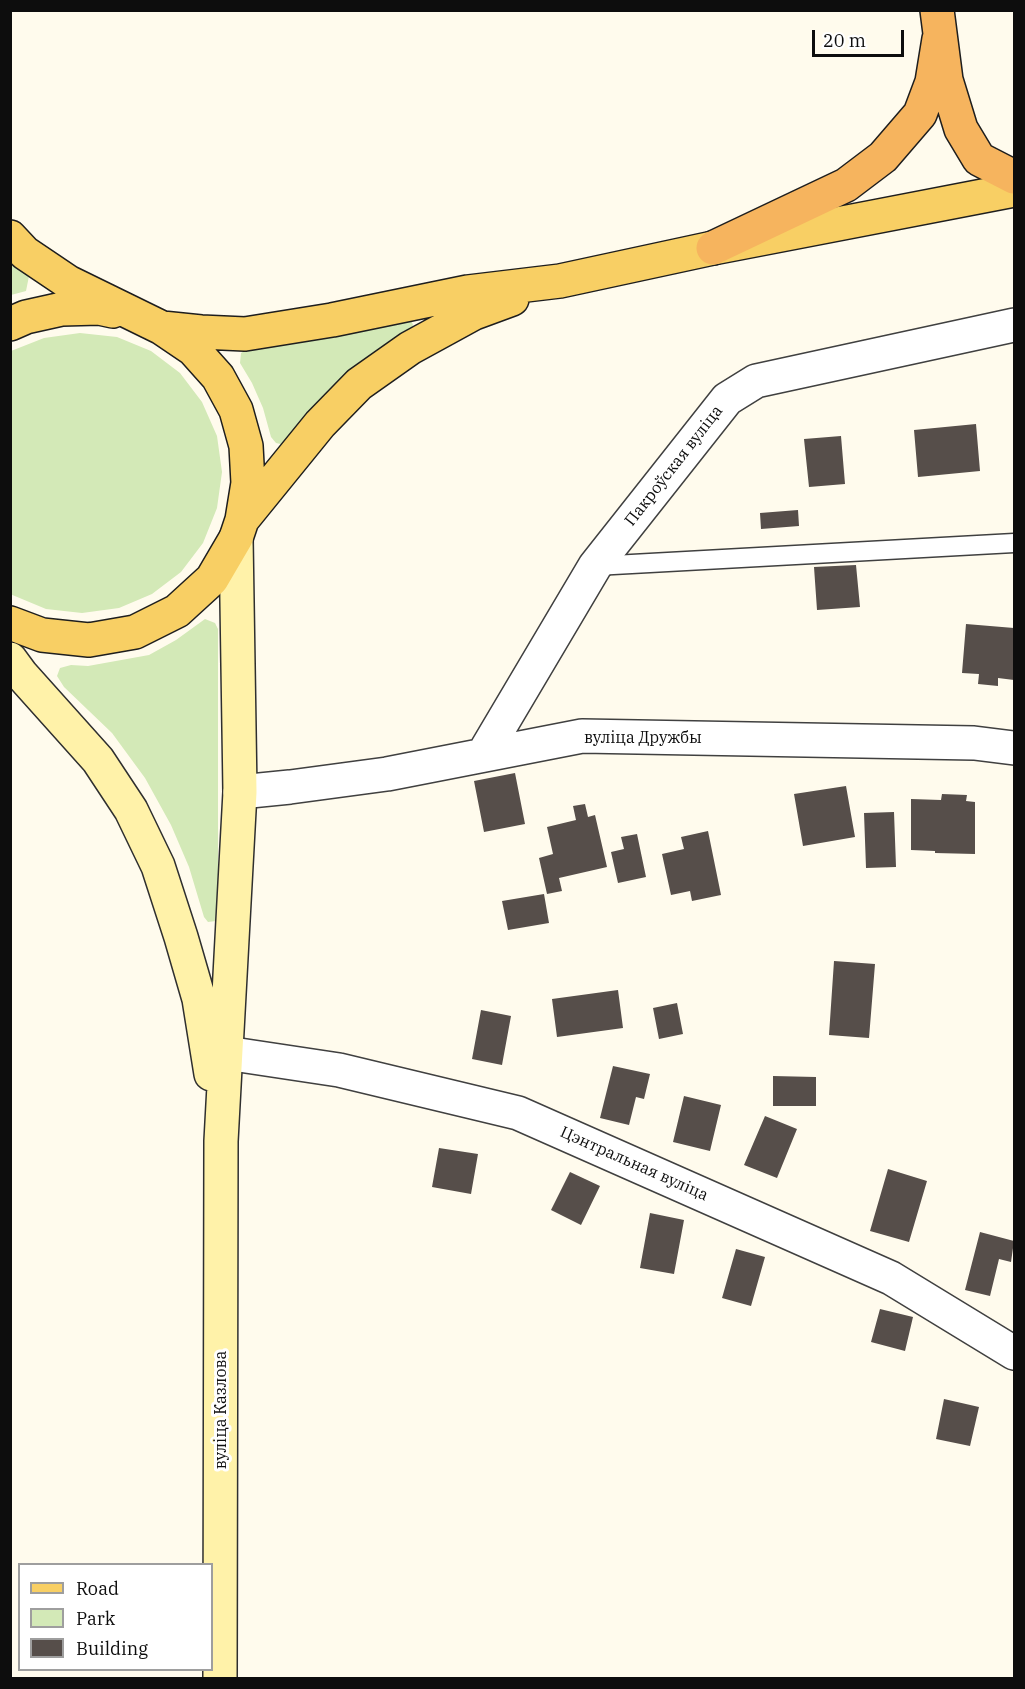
<!DOCTYPE html>
<html>
<head>
<meta charset="utf-8">
<style>
	body { margin:0 }
	#map { position:relative; width:1025px; height:1689px; overflow:hidden; background:#fffbed; font-family:"IBM Plex Serif",serif }
	canvas { display:block }
	.frame { position:absolute; inset:0; border:12px solid #0d0d0d; pointer-events:none }
	.legend { position:absolute; left:18px; top:1563px; width:195px; height:108px; box-sizing:border-box; background:#fff; border:2px solid #9e9e9e; margin:0; padding:8px 10px; list-style:none; font-size:18px; color:#0d0d0d }
	.legend li { display:flex; align-items:center; gap:12px; height:30px }
	.legend b { width:30px; border:2px solid #9e9e9e }
	.scale { position:absolute; left:812px; top:30px; width:92px; height:27px; box-sizing:border-box; border:3px solid #0d0d0d; border-top:0; padding-left:8px; font-size:18px; line-height:21px; white-space:nowrap; color:#0d0d0d; -webkit-text-stroke:4px #fff; paint-order:stroke }
</style>
</head>
<body>
<div id="map">
<canvas width="1025" height="1689"></canvas>
<div class="frame"></div>
<ul class="legend">
<li><b style="height:8px;background:#f8cf64"></b>Road</li>
<li><b style="height:16px;background:#d3e9b7"></b>Park</li>
<li><b style="height:16px;background:#564e4a"></b>Building</li>
</ul>
<div class="scale">20 m</div>
</div>
<script>
const g = document.querySelector('canvas').getContext('2d');
g.lineJoin = 'round';
function fillPath(path, color) {
  g.fillStyle = color;
  g.fill(path, 'evenodd');
}
function toPath(rows) {
  const path = new Path2D();
  for (const r of rows) {
    path.moveTo(r[0], r[1]);
    for (let i = 2; i < r.length; i += 2) path.lineTo(r[i], r[i + 1]);
  }
  return path;
}
function stroke(path, color, width, dash) {
  g.strokeStyle = color;
  g.lineWidth = width;
  g.lineCap = dash ? 'butt' : 'round';
  g.setLineDash(dash || []);
  g.stroke(path);
}
function drawText(font, color, halo, rows, align = 'center') {
  g.font = font + ' "IBM Plex Serif",serif';
  g.lineWidth = 6;
  g.setLineDash([]);
  g.textBaseline = 'middle';
  g.strokeStyle = halo;
  g.fillStyle = color;
  for (const [text, x, y, turn = 0] of rows) {
    g.save();
    g.translate(x, y);
    g.rotate((+turn || 0) * Math.PI / 180);
    g.textAlign = isNaN(turn) ? turn : align;
    if (halo) g.strokeText(text, 0, 0);
    g.fillText(text, 0, 0);
    g.restore();
  }
}
fillPath(toPath([
	[11,257,29,276,26,291,11,295],
	[411,320,413,325,411,331,285,445,276,443,271,437,263,408,252,383,240,363,241,353,249,348],
	[80,333,117,337,151,351,180,373,202,402,217,436,222,472,217,508,203,543,181,572,152,594,119,608,82,613,46,609,10,594,11,351,44,338],
	[205,619,215,623,218,629,218,915,216,921,208,922,204,917,189,867,171,825,145,778,112,733,64,687,57,676,60,668,71,665,88,666,149,655,176,640]
]), '#d3e9b7');
fillPath(toPath([
	[976,424,980,471,918,477,914,430],
	[841,436,845,484,809,487,804,439],
	[798,510,799,526,761,529,760,513],
	[856,565,860,607,817,610,814,567],
	[966,624,1014,628,1014,680,998,678,998,686,978,684,979,674,962,673],
	[515,773,525,824,484,832,474,781],
	[846,786,855,837,803,846,794,794],
	[942,794,967,795,966,801,975,802,975,854,935,853,935,851,911,850,911,799,941,800],
	[585,804,588,817,595,815,607,867,559,878,562,891,547,894,539,858,553,854,547,827,576,820,573,806],
	[894,812,896,867,866,868,864,813],
	[708,831,721,895,692,901,690,891,671,895,662,854,684,849,681,837],
	[637,834,646,877,618,883,611,852,624,849,621,837],
	[544,894,549,923,508,930,502,901],
	[834,961,875,964,869,1038,829,1035],
	[618,990,623,1028,557,1037,552,999],
	[677,1003,683,1034,659,1039,653,1008],
	[481,1010,511,1016,502,1065,472,1059],
	[613,1066,650,1074,644,1099,636,1097,629,1125,600,1118],
	[773,1076,816,1077,816,1106,773,1106],
	[684,1096,721,1105,710,1151,673,1142],
	[765,1116,797,1129,777,1178,744,1165],
	[439,1148,478,1154,471,1194,432,1187],
	[888,1169,927,1181,909,1242,870,1231],
	[570,1172,600,1186,581,1225,551,1210],
	[650,1213,684,1220,674,1274,640,1268],
	[980,1232,1014,1241,1011,1262,999,1259,990,1296,965,1290],
	[736,1249,765,1257,751,1306,722,1298],
	[880,1309,913,1317,905,1351,871,1342],
	[944,1399,979,1407,970,1446,936,1439]
]), '#564e4a');
const service = toPath([
	[595,566,1014,543]
]);
const minor = toPath([
	[483,755,595,566,727,399,756,381,1014,325],
	[240,792,290,787,387,774,582,736,974,743,1014,748],
	[226,1053,339,1070,518,1113,891,1278,1014,1353]
]);
const secondary = toPath([
	[10,659,21,674,98,760,131,810,158,866,181,937,199,999,211,1074],
	[220,1678,221,1141,240,792,236,538]
]);
const primary = toPath([
	[10,237,25,253,68,282,162,328,193,349,218,377,236,410,246,446,248,483,242,520,236,538,212,579,177,611,135,632,89,640,42,635,10,623],
	[10,324,26,317,62,309,99,308,113,311],
	[162,328,201,332,245,334,332,320,468,292,560,281,713,248,1014,190],
	[242,520,320,424,359,384,410,348,474,313,512,299]
]);
const trunk = toPath([
	[937,10,946,80,961,129,979,159,1014,177],
	[713,248,846,185,883,157,920,114,932,82,939,39]
]);
stroke(service, '#404040', 21);
stroke(minor, '#404040', 36);
stroke(secondary, '#2f2f2f', 36);
stroke(primary, '#1e1e1e', 36);
stroke(trunk, '#1e1e1e', 36);
stroke(service, '#fff', 18);
stroke(minor, '#fff', 33);
stroke(secondary, '#fff2a9', 33);
stroke(primary, '#f8cf64', 33);
stroke(trunk, '#f6b45e', 33);
drawText('16px', '#0d0d0d', '#fff', [
	["Пакроўская вуліца",674,466,-52],
	["вуліца Дружбы",643,738],
	["Цэнтральная вуліца",634,1164,24],
	["вуліца Казлова",221,1410,-90]
]);
</script>
</body>
</html>
